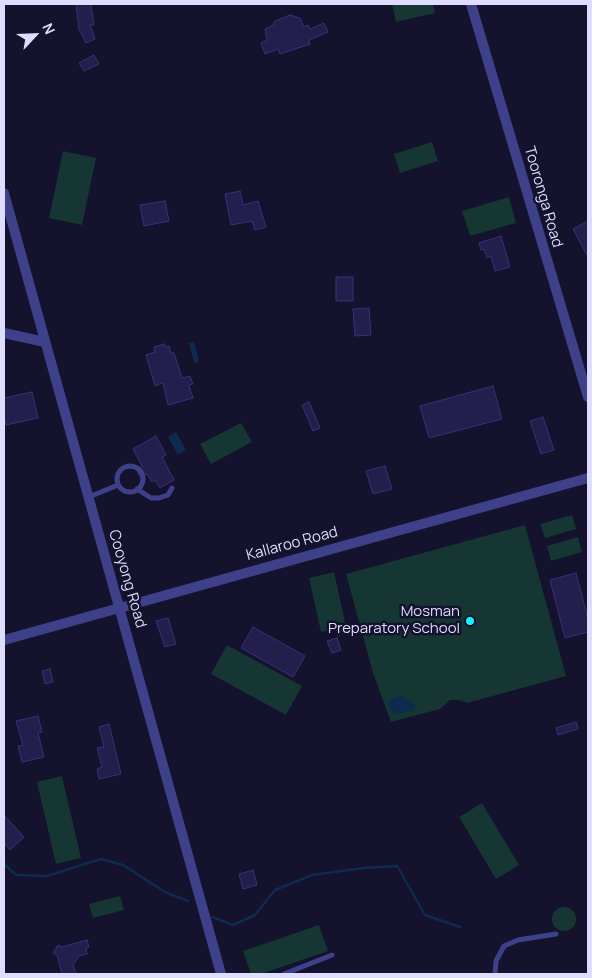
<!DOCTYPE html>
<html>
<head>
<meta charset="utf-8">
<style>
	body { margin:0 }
	#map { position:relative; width:592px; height:978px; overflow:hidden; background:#14122c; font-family:Manrope,sans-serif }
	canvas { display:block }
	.frame { position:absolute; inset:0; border:5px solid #dfddff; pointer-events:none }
	.north { position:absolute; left:10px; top:10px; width:50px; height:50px; -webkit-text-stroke:4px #14122c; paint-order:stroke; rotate:65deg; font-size:14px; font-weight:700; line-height:20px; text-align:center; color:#dfddff }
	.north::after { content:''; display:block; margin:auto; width:18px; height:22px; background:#dfddff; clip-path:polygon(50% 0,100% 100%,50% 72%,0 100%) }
</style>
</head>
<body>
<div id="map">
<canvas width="592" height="978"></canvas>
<div class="frame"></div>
<div class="north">N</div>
</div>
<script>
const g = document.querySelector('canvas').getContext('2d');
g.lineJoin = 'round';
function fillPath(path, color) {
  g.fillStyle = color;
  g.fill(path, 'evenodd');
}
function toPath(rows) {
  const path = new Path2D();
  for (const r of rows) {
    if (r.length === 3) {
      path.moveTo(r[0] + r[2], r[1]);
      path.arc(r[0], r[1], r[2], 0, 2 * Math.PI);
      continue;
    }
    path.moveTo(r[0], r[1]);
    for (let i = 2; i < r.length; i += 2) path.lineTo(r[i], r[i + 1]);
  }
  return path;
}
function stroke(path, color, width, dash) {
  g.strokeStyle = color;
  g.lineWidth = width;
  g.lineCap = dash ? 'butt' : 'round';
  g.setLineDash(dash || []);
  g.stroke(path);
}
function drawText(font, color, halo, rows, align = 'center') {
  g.font = font + ' Manrope,sans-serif';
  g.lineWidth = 5;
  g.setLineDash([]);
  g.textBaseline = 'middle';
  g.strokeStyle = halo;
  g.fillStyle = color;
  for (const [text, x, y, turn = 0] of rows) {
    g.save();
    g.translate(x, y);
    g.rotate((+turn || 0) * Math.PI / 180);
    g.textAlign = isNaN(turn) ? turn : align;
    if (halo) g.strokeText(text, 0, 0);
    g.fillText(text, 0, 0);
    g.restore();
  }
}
fillPath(toPath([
	[392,4,433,4,435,13,396,22],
	[432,142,438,161,400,173,394,154],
	[63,151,96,158,82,225,49,218],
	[509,197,516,223,470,236,462,211],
	[241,423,252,442,211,464,200,444],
	[572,515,576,529,545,538,540,524],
	[525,525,566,676,467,703,459,700,450,700,440,709,391,722,373,673,346,574],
	[578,537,582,552,551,561,547,546],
	[334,572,346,627,321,632,309,578],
	[227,645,302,686,286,715,211,674],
	[62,776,81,858,56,864,37,782],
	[482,803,519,865,496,879,459,817],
	[120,896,124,910,93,918,89,904],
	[564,919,12],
	[319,925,328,951,261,974,251,974,243,951]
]), '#153632');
fillPath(toPath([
	[194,342,199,362,194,363,189,343],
	[176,432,186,450,178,455,168,437],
	[400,696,414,704,416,706,412,711,395,714,391,713,388,703,390,699]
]), '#0e2b4f');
stroke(toPath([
	[4,864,16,875,47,876,101,859,123,865,165,892,188,901],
	[212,917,233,925,255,915,275,890,312,875,364,868,397,866,425,915,460,927]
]), '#0e2b4f', 2.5);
const building = toPath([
	[76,4,91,4,94,25,90,25,95,39,86,43,79,29,76,4],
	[290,15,300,18,304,27,308,25,310,29,324,23,328,32,309,40,310,44,280,54,278,49,265,54,261,43,267,40,265,29,272,26,275,21,290,15],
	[94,55,99,64,84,71,79,63,94,55],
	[240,191,243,205,258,201,266,227,255,230,252,221,231,225,225,194,240,191],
	[165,201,169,221,144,226,140,205,165,201],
	[588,221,588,257,573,229,588,221],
	[501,236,510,267,495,271,491,256,487,258,484,249,481,250,479,243,501,236],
	[336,277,353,277,353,301,336,301,336,277],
	[369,308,371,335,355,336,353,309,369,308],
	[164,344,165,347,169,346,171,353,174,353,182,378,190,376,193,384,189,385,193,398,168,405,163,383,155,386,146,355,155,352,154,347,164,344],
	[493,386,502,419,429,438,420,406,493,386],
	[32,392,38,418,6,425,4,417,4,398,32,392],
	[309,402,320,428,313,431,302,405,309,402],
	[543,417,554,450,541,454,530,421,543,417],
	[156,436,166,455,162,457,174,480,160,488,155,480,152,482,147,474,140,477,136,469,142,466,133,449,156,436],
	[385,466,392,489,373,494,366,471,385,466],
	[576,573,588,619,588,632,565,638,550,580,576,573],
	[168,618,176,644,165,647,156,621,168,618],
	[253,627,305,656,293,677,241,648,253,627],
	[337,638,341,650,332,653,327,641,337,638],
	[50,669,53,682,45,684,42,671,50,669],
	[38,716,42,732,38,733,44,757,22,762,18,746,23,745,16,721,38,716],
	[576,722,578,729,558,735,556,728,576,722],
	[109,724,121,774,99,779,97,769,102,767,97,748,104,747,99,727,109,724],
	[4,815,24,837,10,850,4,843,4,815],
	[253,870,257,885,243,889,239,874,253,870],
	[87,940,89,947,86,948,87,954,79,956,73,965,76,974,62,974,57,955,53,953,58,945,62,947,87,940]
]);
fillPath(building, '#241e4d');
stroke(building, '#393079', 1);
stroke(toPath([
	[130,479,13],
	[137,489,151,498,159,498,168,495,172,488],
	[89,497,118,485],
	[284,974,332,955],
	[495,974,496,961,504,946,518,940,556,934]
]), '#3e418a', 5);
stroke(toPath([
	[471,4,588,397],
	[4,193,221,974],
	[4,333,45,342],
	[4,640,588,478]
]), '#3e418a', 10);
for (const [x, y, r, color] of [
	[470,621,5,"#0cf7fc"]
]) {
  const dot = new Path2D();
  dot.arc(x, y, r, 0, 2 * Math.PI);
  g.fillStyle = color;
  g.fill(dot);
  stroke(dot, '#14122c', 2);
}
drawText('15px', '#dfddff', '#14122c', [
	["Tooronga Road",543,197,74],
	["Kallaroo Road",292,544,-15],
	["Cooyong Road",127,579,74]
]);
drawText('15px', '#dfddff', '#14122c', [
	["Mosman",460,612],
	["Preparatory School",460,629]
], 'right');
</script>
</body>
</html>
